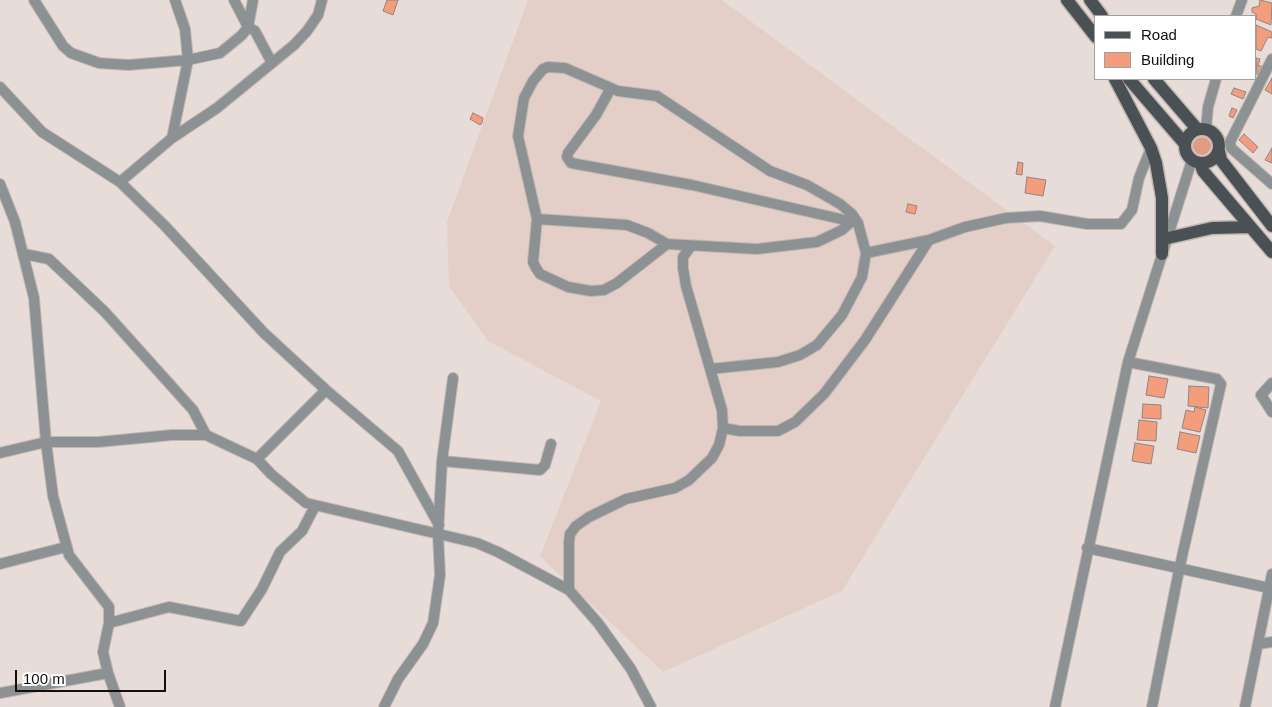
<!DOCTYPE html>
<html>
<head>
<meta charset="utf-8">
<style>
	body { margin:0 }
	#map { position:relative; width:1272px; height:707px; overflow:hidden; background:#e8dcd8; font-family:Arial,sans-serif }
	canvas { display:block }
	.legend { position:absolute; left:1094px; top:15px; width:162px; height:65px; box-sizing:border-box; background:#fff; border:1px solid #a19f9e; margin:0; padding:6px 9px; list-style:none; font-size:15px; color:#130f0d }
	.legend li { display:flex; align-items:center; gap:10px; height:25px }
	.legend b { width:25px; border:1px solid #a19f9e }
	.scale { position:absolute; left:15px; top:670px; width:151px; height:22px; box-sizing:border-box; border:2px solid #130f0d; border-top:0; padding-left:6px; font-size:15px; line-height:18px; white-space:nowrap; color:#130f0d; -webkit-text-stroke:4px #fff; paint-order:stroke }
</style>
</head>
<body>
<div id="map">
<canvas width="1272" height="707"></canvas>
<ul class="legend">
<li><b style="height:6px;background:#495155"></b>Road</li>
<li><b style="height:14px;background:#f39d7d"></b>Building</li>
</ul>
<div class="scale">100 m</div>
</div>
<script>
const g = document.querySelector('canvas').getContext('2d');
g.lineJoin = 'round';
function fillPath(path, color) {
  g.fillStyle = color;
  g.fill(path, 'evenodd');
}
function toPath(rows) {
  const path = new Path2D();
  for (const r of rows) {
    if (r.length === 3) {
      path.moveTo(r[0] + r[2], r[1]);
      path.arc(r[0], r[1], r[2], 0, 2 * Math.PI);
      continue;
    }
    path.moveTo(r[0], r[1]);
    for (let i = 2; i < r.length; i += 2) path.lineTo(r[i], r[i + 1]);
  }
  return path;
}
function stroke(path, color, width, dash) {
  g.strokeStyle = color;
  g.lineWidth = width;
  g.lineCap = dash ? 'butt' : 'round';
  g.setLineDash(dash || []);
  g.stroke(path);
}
fillPath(toPath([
	[528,0,722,0,1055,246,842,591,663,672,540,556,601,401,488,341,449,286,447,222]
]), '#e3cfc7');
fillPath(toPath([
	[1202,146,9]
]), '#e09b82');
const building = toPath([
	[387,0,398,0,393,15,383,11,387,0],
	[1260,0,1272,3,1271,25,1256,19,1257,15,1252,12,1252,8,1259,6,1260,0],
	[1256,25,1272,32,1272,38,1268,37,1261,51,1256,49,1256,25],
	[1256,58,1260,59,1258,66,1262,66,1257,75,1256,58],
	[1272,78,1272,94,1265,90,1272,78],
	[1234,88,1246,92,1243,99,1231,94,1234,88],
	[1232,108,1237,110,1233,118,1229,116,1232,108],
	[473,113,483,118,482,123,480,125,470,119,473,113],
	[1244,134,1258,147,1253,153,1239,140,1244,134],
	[1272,148,1272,163,1265,160,1272,148],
	[1018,162,1023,163,1022,175,1016,174,1018,162],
	[1027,177,1046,180,1043,196,1025,193,1027,177],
	[908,204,917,206,915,214,906,212,908,204],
	[1149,376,1168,379,1164,398,1146,395,1149,376],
	[1189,386,1209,387,1208,408,1188,406,1189,386],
	[1143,404,1161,405,1161,419,1142,418,1143,404],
	[1195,407,1206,410,1200,432,1182,428,1186,410,1194,412,1195,407],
	[1139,420,1157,422,1156,441,1137,440,1139,420],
	[1180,432,1200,436,1196,453,1177,449,1180,432],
	[1135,443,1154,446,1151,464,1132,461,1135,443]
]);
fillPath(building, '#f39d7d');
stroke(building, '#908581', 1);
const minor = toPath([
	[34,0,63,46,71,53,99,63,128,65,188,60,220,53,242,35,248,27,253,0],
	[234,0,248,27,255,31,272,63],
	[1236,16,1242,0],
	[1272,59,1230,142,1231,148,1272,184],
	[0,87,42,132,120,182,172,138,217,108,294,45,307,31,318,15,322,0],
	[611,88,596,115,568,153,567,157,571,163,692,185,858,223],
	[1206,129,1208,107,1216,79],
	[172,138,188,60,185,29,175,0],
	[120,182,165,226,264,333,326,390],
	[0,184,15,222,34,298,46,442,53,496,69,555,109,607,109,623,103,652,108,673,120,707],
	[537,219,627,225,648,233,667,244,757,249,817,242,842,230,852,221],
	[667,244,617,283,604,290,591,291,568,287,540,274,536,268,533,262,537,219,518,136,524,98,533,81,543,69,548,67,565,68,618,91,657,96,770,171,807,185,840,204,852,214,858,223,866,253,862,277,842,315,817,345,800,355,778,362,710,369],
	[866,253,929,240,965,227,1006,218,1040,216,1087,224,1121,224,1132,210,1139,178,1151,148],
	[24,254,49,259,105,312,193,410,206,435],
	[1128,362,1217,379,1221,384,1179,570,1152,707],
	[1272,383,1261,395,1272,412],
	[723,428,740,431,778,431,795,422,824,394,865,340,929,240],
	[0,453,46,442,98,442,172,435,206,435,257,459,271,474,306,503,477,543,498,552,569,590,598,623,631,669,651,707],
	[257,459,326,390,398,451,439,525],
	[442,461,540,470,545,465,551,444],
	[1087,548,1269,588],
	[0,564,66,547],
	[569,590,569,542,570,534,576,526,589,517,626,499,675,488,689,480,712,458,719,445,723,428,722,410,686,286,683,268,683,257,691,246],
	[109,623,169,607,241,621,262,589,280,552,302,531,315,506],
	[1258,644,1272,642],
	[0,693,108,673],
	[384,707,398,679,423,644,433,623,440,575,438,534,442,461,453,378],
	[1055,707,1128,362,1192,160],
	[1245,707,1272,574]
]);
const major = toPath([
	[1067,0,1096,37],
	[1090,0,1102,16],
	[1115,79,1151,148,1156,163,1162,198,1162,254],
	[1129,79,1185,144],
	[1154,79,1197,129],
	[1202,146,17],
	[1219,151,1221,160,1272,226],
	[1200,163,1203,171,1272,252],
	[1168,238,1212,228,1250,227]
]);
stroke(minor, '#c2b7b3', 12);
stroke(major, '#c2b7b3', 15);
stroke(minor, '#8c9193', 10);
stroke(major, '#495155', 12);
</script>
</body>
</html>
